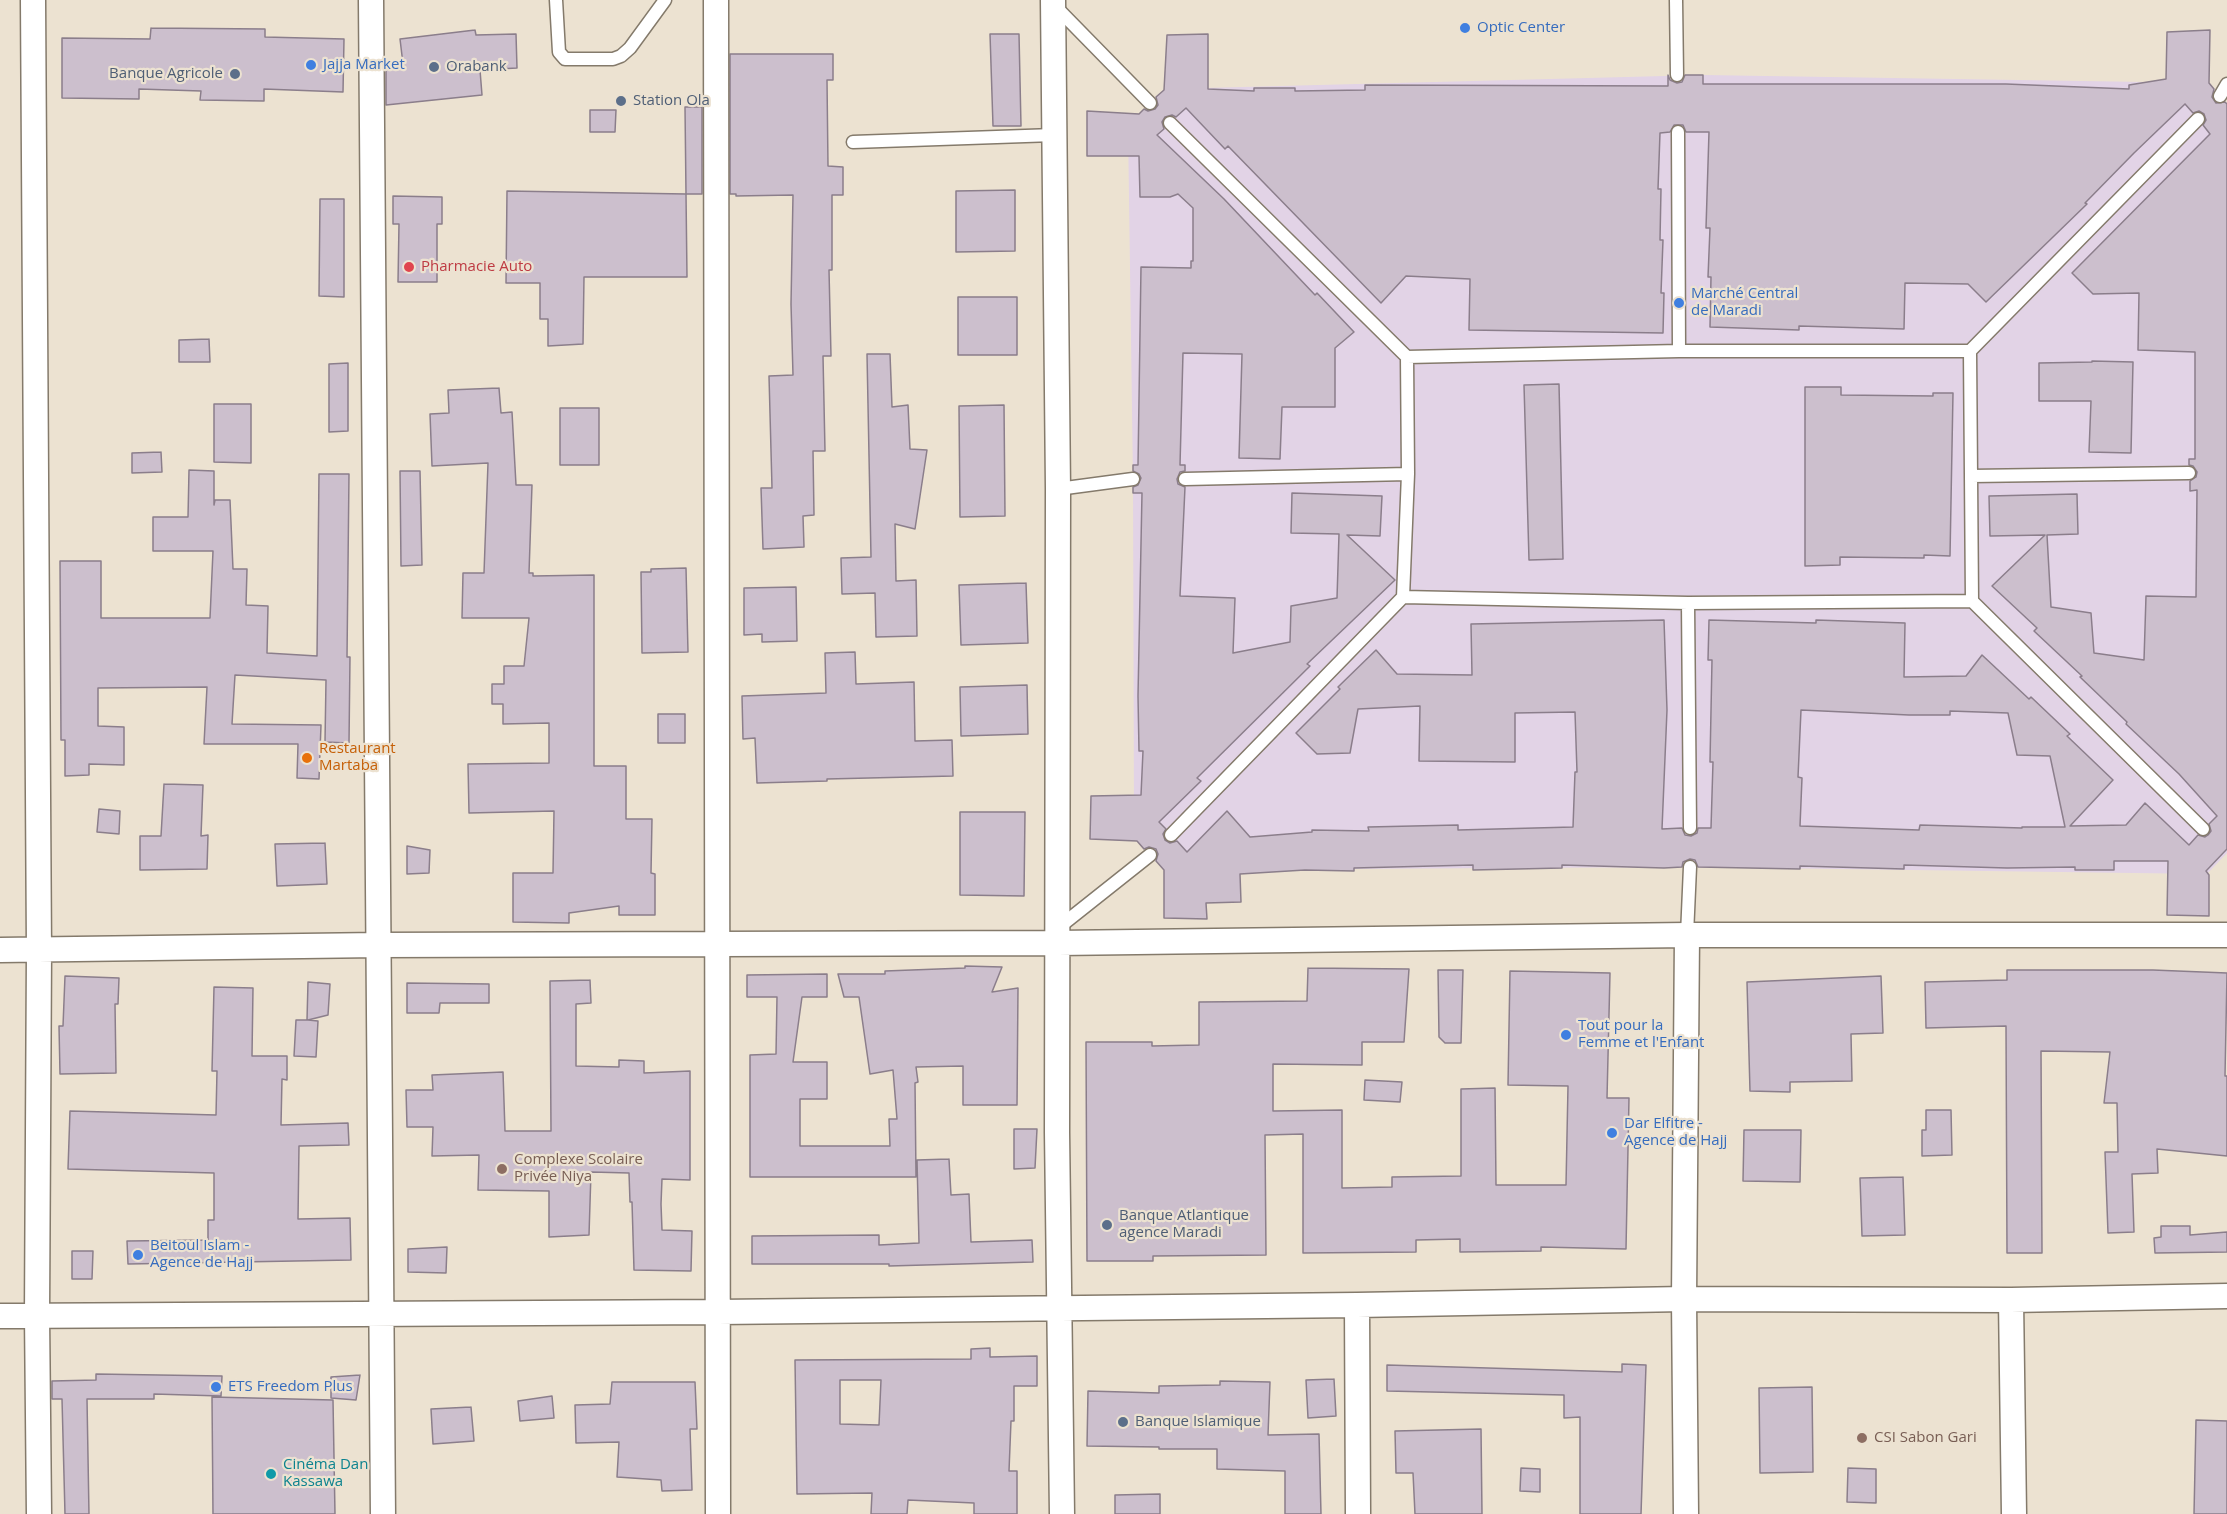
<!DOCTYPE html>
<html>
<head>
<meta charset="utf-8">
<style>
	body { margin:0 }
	canvas { display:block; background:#ece2d1 }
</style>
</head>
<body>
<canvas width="2227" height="1514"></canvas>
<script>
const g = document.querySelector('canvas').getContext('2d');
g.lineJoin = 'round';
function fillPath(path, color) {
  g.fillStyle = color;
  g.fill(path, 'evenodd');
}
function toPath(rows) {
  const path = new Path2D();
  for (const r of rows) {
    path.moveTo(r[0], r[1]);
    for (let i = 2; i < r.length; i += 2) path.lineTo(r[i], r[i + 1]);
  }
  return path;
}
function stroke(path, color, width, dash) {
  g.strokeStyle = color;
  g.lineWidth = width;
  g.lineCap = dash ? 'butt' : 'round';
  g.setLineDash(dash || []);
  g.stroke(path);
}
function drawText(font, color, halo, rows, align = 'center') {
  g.font = font + ' "Open Sans",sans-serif';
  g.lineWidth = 4.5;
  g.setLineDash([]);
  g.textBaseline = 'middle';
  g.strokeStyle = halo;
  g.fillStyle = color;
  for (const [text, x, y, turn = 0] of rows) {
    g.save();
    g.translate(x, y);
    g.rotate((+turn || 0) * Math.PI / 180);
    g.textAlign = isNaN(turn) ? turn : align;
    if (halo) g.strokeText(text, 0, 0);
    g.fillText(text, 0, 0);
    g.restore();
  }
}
fillPath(toPath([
	[1703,75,2209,83,2227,104,2227,853,2207,874,1690,867,1164,870,1137,841,1134,832,1133,479,1128,127,1165,89]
]), '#e2d3e6');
const building = toPath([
	[151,28,265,29,265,37,344,39,343,92,264,89,264,101,200,100,201,91,139,89,139,99,62,98,62,38,150,39,151,28],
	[475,30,476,35,516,34,517,68,480,70,482,95,386,105,386,64,403,64,400,39,475,30],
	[2210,30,2209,83,2214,89,2212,97,2216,103,2225,102,2227,104,2227,849,2206,871,2209,875,2209,916,2167,915,2168,861,2114,861,2114,870,2075,870,2075,867,2007,868,1904,865,1904,869,1800,866,1800,869,1698,867,1695,860,1690,859,1683,862,1682,867,1664,868,1562,865,1562,868,1473,870,1473,865,1354,868,1354,871,1305,870,1240,874,1241,902,1206,903,1207,919,1164,918,1164,870,1156,861,1158,854,1156,849,1149,847,1144,849,1137,841,1090,839,1091,796,1141,795,1143,751,1139,751,1138,696,1142,493,1133,493,1133,487,1138,485,1141,478,1139,474,1133,471,1133,465,1138,465,1141,267,1191,268,1191,261,1193,261,1193,208,1178,194,1170,197,1140,197,1139,156,1087,156,1087,111,1139,114,1144,109,1148,111,1155,109,1158,105,1156,97,1164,90,1167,35,1208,34,1208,89,1254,91,1254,88,1295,88,1295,91,1365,90,1365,85,1668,86,1668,75,1670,80,1677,83,1682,82,1685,75,1703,75,1703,84,2006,84,2129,89,2129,85,2166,79,2167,32,2210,30],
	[2185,104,2193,113,2199,111,2204,114,2206,120,2203,125,2210,134,2072,273,2093,294,2139,293,2138,350,2195,352,2195,459,2189,459,2189,465,2193,466,2197,472,2196,477,2190,481,2190,491,2197,490,2196,597,2146,596,2144,660,2094,653,2091,613,2051,607,2047,535,2078,534,2077,494,1989,496,1990,536,2045,535,1992,586,2037,628,2034,631,2082,676,2080,677,2127,722,2126,724,2179,774,2217,816,2209,824,2211,831,2208,835,2205,837,2198,835,2189,845,2145,803,2126,825,2070,826,2113,780,2067,736,2070,734,2031,697,2029,699,1982,655,1966,676,1904,677,1905,623,1816,620,1816,623,1709,620,1708,660,1712,660,1710,762,1713,762,1711,828,1698,828,1697,833,1691,836,1685,835,1682,828,1662,829,1667,710,1664,620,1471,624,1472,675,1397,674,1376,650,1338,687,1340,689,1296,733,1317,754,1350,753,1358,709,1420,706,1419,761,1515,762,1515,713,1575,712,1577,772,1575,772,1573,827,1458,830,1458,825,1368,827,1369,831,1312,830,1312,832,1250,837,1227,811,1187,852,1177,841,1170,843,1165,840,1163,834,1166,829,1159,822,1201,781,1197,778,1310,666,1307,664,1395,580,1347,535,1380,536,1382,496,1292,493,1291,533,1339,534,1337,598,1291,606,1290,642,1233,653,1235,598,1180,596,1185,487,1178,484,1177,479,1180,472,1185,471,1185,465,1180,465,1183,353,1242,354,1239,458,1280,459,1282,407,1335,407,1335,348,1354,332,1317,293,1315,295,1224,199,1157,135,1164,129,1162,122,1165,117,1172,115,1176,117,1186,108,1225,149,1228,146,1381,303,1406,276,1470,279,1469,330,1663,333,1664,293,1661,293,1663,240,1660,240,1661,189,1658,189,1660,133,1670,132,1674,125,1683,125,1686,132,1709,132,1706,228,1710,228,1708,277,1711,277,1710,327,1799,330,1799,326,1904,329,1905,283,1968,284,1986,302,2087,204,2085,203,2134,153,2185,104],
	[1801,710,1909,715,1950,715,1950,711,2008,713,2017,755,2050,756,2065,827,2022,827,2022,828,1920,825,1919,830,1800,826,1802,778,1798,777,1801,710],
	[990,34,1019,34,1021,126,993,126,990,34],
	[730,54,833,54,833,80,827,80,828,166,843,167,843,195,832,195,832,270,829,270,831,356,823,356,825,451,813,451,814,515,803,516,804,547,763,549,761,488,772,488,769,376,793,375,791,304,793,195,736,196,736,194,730,194,730,54],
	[685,107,702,107,702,194,686,194,685,107],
	[590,110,616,110,615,132,590,132,590,110],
	[1015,190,1015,251,956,252,956,191,1015,190],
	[507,191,686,194,687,277,584,277,583,344,548,346,548,319,540,319,540,283,506,283,507,191],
	[393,196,442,197,442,224,437,224,437,282,398,282,399,224,393,224,393,196],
	[320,199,344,199,344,297,319,296,320,199],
	[958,297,1017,297,1017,355,958,355,958,297],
	[209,339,210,362,179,362,179,340,209,339],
	[867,354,890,354,892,407,908,405,910,449,927,450,915,529,895,524,896,581,916,580,917,636,876,637,875,593,842,594,841,558,871,557,867,354],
	[2092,361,2133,362,2131,453,2089,452,2091,401,2039,401,2039,363,2092,362,2092,361],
	[348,363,348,431,329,432,329,364,348,363],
	[1559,384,1563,559,1529,560,1524,385,1559,384],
	[1805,387,1841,387,1841,395,1933,396,1933,393,1953,393,1950,556,1924,555,1924,558,1840,557,1840,565,1805,566,1805,387],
	[499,388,501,413,512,412,516,485,532,485,529,573,533,573,533,576,594,575,594,766,626,766,626,819,652,819,651,873,655,874,655,915,619,915,619,906,569,913,569,923,513,922,513,873,553,873,554,811,469,813,468,764,549,763,549,723,503,724,503,704,492,704,492,684,504,684,504,666,524,666,529,618,462,618,463,573,484,573,488,463,432,466,430,414,449,413,448,390,499,388],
	[214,404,251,404,251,463,214,462,214,404],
	[1004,405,1005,516,960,517,959,406,1004,405],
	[560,408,599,408,599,465,560,465,560,408],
	[161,452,162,472,132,473,132,453,161,452],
	[189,470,214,471,214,505,215,500,230,500,233,569,247,569,246,605,268,606,267,653,317,656,319,474,349,474,347,657,350,657,349,743,325,742,326,680,235,675,232,724,321,725,319,779,297,778,298,744,204,744,207,687,98,688,98,726,124,727,124,765,89,764,89,775,65,776,65,740,61,740,60,561,101,561,101,618,210,618,213,551,153,551,153,517,188,517,189,470],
	[400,471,420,471,422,565,401,566,400,471],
	[686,568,688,652,642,653,641,572,651,572,651,569,686,568],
	[1026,583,1028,643,961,645,959,585,1026,583],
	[796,587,797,641,762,642,762,634,744,635,744,588,796,587],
	[855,652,856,684,914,682,915,741,952,740,953,776,827,779,827,781,757,783,755,738,743,739,742,696,826,693,825,653,855,652],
	[1027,685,1028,734,961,736,960,687,1027,685],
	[658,714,685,714,685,743,658,743,658,714],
	[164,784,203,785,201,836,208,835,207,869,140,870,140,836,161,836,164,784],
	[99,809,120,811,119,834,97,832,99,809],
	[960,812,1025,812,1024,896,960,895,960,812],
	[325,843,327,884,277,886,275,844,325,843],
	[407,846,430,850,429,873,407,874,407,846],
	[965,966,1002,967,992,992,1018,988,1017,1105,963,1105,963,1066,916,1067,918,1082,915,1083,916,1177,750,1177,750,1055,776,1054,777,997,747,997,747,975,827,974,827,997,802,997,793,1062,827,1062,827,1099,800,1099,800,1146,890,1146,889,1119,897,1119,893,1070,870,1074,859,997,844,997,838,974,885,974,885,971,965,968,965,966],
	[1308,968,1409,969,1404,1042,1362,1042,1362,1065,1273,1064,1273,1111,1342,1110,1342,1188,1392,1187,1392,1177,1461,1176,1461,1089,1495,1088,1496,1185,1566,1185,1568,1086,1508,1085,1510,971,1610,973,1607,1098,1629,1098,1626,1249,1541,1247,1541,1251,1460,1252,1460,1239,1416,1240,1416,1252,1303,1253,1303,1134,1265,1135,1266,1255,1153,1256,1153,1261,1087,1261,1086,1042,1152,1042,1152,1046,1199,1045,1199,1002,1307,1001,1308,968],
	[1438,970,1463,970,1461,1043,1445,1043,1439,1037,1438,970],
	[2007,970,2153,970,2227,973,2225,1076,2227,1076,2227,1156,2157,1149,2158,1173,2132,1174,2134,1232,2108,1233,2105,1152,2118,1152,2117,1103,2104,1103,2110,1052,2041,1051,2042,1253,2007,1253,2006,1026,1926,1028,1925,982,2007,980,2007,970],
	[65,976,119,978,118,1004,115,1004,116,1073,60,1074,59,1026,63,1026,65,976],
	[1881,976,1883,1033,1851,1034,1852,1081,1790,1082,1790,1092,1750,1091,1747,982,1881,976],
	[590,980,591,1003,576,1004,576,1066,619,1067,619,1060,644,1061,644,1073,690,1071,690,1180,662,1179,661,1204,662,1230,692,1231,691,1271,634,1270,632,1202,630,1202,629,1173,591,1172,589,1235,549,1237,549,1191,478,1190,479,1155,432,1156,433,1127,407,1127,406,1090,433,1090,432,1075,503,1072,505,1131,551,1131,550,981,590,980],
	[308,982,330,984,328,1015,308,1020,318,1021,316,1057,294,1056,296,1020,307,1020,308,982],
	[407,983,489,984,489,1003,440,1003,439,1013,407,1013,407,983],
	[214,987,253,988,252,1056,287,1056,287,1080,282,1079,281,1125,348,1123,349,1145,299,1146,298,1219,350,1218,351,1260,128,1264,127,1241,208,1240,208,1220,214,1220,214,1173,68,1169,70,1111,216,1115,217,1071,212,1071,214,987],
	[1365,1080,1402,1082,1400,1102,1364,1100,1365,1080],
	[1926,1110,1951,1110,1952,1155,1922,1156,1922,1130,1926,1130,1926,1110],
	[1014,1129,1037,1129,1035,1168,1014,1169,1014,1129],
	[1744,1130,1801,1130,1800,1182,1743,1181,1744,1130],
	[949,1159,951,1195,969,1194,971,1242,1032,1240,1033,1262,889,1266,889,1264,752,1264,752,1236,879,1235,879,1245,919,1243,917,1160,949,1159],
	[1903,1177,1905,1235,1862,1236,1860,1178,1903,1177],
	[2161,1226,2190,1226,2190,1235,2227,1232,2227,1252,2155,1253,2154,1238,2161,1237,2161,1226],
	[447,1247,446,1273,408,1272,408,1249,447,1247],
	[72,1251,93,1251,92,1279,72,1279,72,1251],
	[990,1348,990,1357,1037,1356,1037,1386,1014,1386,1014,1421,1011,1421,1009,1471,1017,1471,1017,1514,974,1514,974,1503,908,1500,907,1514,871,1514,872,1493,797,1494,795,1360,971,1359,971,1349,990,1348],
	[840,1380,881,1380,879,1425,840,1424,840,1380],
	[1622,1364,1646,1365,1641,1514,1580,1514,1580,1417,1564,1418,1564,1395,1387,1391,1387,1365,1622,1372,1622,1364],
	[96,1374,222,1376,221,1396,154,1394,154,1399,87,1399,89,1514,65,1514,62,1399,52,1399,52,1381,96,1380,96,1374],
	[360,1375,356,1400,331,1398,331,1377,360,1375],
	[1334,1379,1336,1416,1308,1418,1306,1380,1334,1379],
	[1220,1381,1270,1382,1268,1435,1319,1434,1321,1514,1285,1514,1285,1471,1217,1469,1217,1449,1159,1449,1159,1447,1087,1446,1088,1391,1159,1393,1159,1386,1220,1385,1220,1381],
	[612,1382,695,1382,697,1429,690,1429,692,1490,662,1491,661,1480,617,1477,619,1442,576,1443,575,1405,610,1404,612,1382],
	[1812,1387,1813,1472,1760,1473,1759,1388,1812,1387],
	[552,1396,554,1418,520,1421,518,1401,552,1396],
	[212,1397,333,1400,335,1514,213,1514,212,1397],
	[471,1407,474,1441,433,1444,431,1409,471,1407],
	[2196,1420,2227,1421,2227,1514,2194,1514,2196,1420],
	[1481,1429,1482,1514,1415,1514,1413,1473,1396,1473,1395,1431,1481,1429],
	[1521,1468,1540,1469,1540,1492,1520,1491,1521,1468],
	[1848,1468,1876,1469,1876,1503,1847,1502,1848,1468],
	[1160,1494,1160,1514,1115,1514,1115,1495,1160,1494]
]);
fillPath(building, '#ccbfcd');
stroke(building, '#8b7e8b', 1.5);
const service = toPath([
	[556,0,559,52,565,59,613,59,621,56,630,48,665,0],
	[1676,0,1677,75],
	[1054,5,1150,103],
	[2220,96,2227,84],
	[1170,123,1407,357],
	[1678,132,1679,351],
	[853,142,1054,135],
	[1970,351,2198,119],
	[1971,476,2189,473],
	[1185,479,1408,474],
	[1058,489,1133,479],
	[1972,601,2203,829],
	[1688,603,1690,828],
	[1171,835,1403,597,1408,474,1407,357,1679,351,1970,351,1972,601,1688,603,1403,597],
	[1058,928,1150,855],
	[1687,935,1690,867]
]);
const minor = toPath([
	[33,0,39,950,37,1315,39,1514],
	[371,0,383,1514],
	[716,0,718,1514],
	[1053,0,1058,489,1057,1132,1062,1514],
	[0,950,378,945,1058,943,1687,935,2227,935],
	[2011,1300,2014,1514],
	[1357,1305,1358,1514],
	[0,1316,718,1312,1357,1305,1684,1299,2011,1300,2227,1296],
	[1686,1514,1684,1299,1687,935]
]);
stroke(service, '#847a6b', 15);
stroke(minor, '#847a6b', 27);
stroke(service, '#fff', 12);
stroke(minor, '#fff', 24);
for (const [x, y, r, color] of [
	[1465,28,6,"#3f7fe0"],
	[311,65,6,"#3f7fe0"],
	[434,67,6,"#5c6f8a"],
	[235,74,6,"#5c6f8a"],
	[621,101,6,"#5c6f8a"],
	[409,267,6,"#e0444e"],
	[1679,303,6,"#3f7fe0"],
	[307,758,6,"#e8710a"],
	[1566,1035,6,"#3f7fe0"],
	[1612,1133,6,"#3f7fe0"],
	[502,1169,6,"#8d6e63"],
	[1107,1225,6,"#5c6f8a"],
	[138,1255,6,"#3f7fe0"],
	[216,1387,6,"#3f7fe0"],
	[1123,1422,6,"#5c6f8a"],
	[1862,1438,6,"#8d6e63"],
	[271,1474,6,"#0f9aa8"]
]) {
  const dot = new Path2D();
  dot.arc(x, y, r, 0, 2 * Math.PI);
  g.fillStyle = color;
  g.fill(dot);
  stroke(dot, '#ece2d1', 2);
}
drawText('15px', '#366cbe', '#ece2d1', [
	["Optic Center",1477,28],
	["Jajja Market",323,65],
	["Marché Central",1691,294],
	["de Maradi",1691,311],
	["Tout pour la",1578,1026],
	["Femme et l'Enfant",1578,1043],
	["Dar Elfitre -",1624,1124],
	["Agence de Hajj",1624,1141],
	["Beitoul Islam -",150,1246],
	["Agence de Hajj",150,1263],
	["ETS Freedom Plus",228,1387]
], 'left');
drawText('15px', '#4e5e75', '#ece2d1', [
	["Orabank",446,67],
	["Banque Agricole",223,74,"right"],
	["Station Ola",633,101],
	["Banque Atlantique",1119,1216],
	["agence Maradi",1119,1233],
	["Banque Islamique",1135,1422]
], 'left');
drawText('15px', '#be3a42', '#ece2d1', [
	["Pharmacie Auto",421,267]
], 'left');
drawText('15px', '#c56008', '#ece2d1', [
	["Restaurant",319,749],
	["Martaba",319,766]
], 'left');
drawText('15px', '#785e54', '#ece2d1', [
	["Complexe Scolaire",514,1160],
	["Privée Niya",514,1177],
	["CSI Sabon Gari",1874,1438]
], 'left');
drawText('15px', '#0d838f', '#ece2d1', [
	["Cinéma Dan",283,1465],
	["Kassawa",283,1482]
], 'left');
</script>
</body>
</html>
